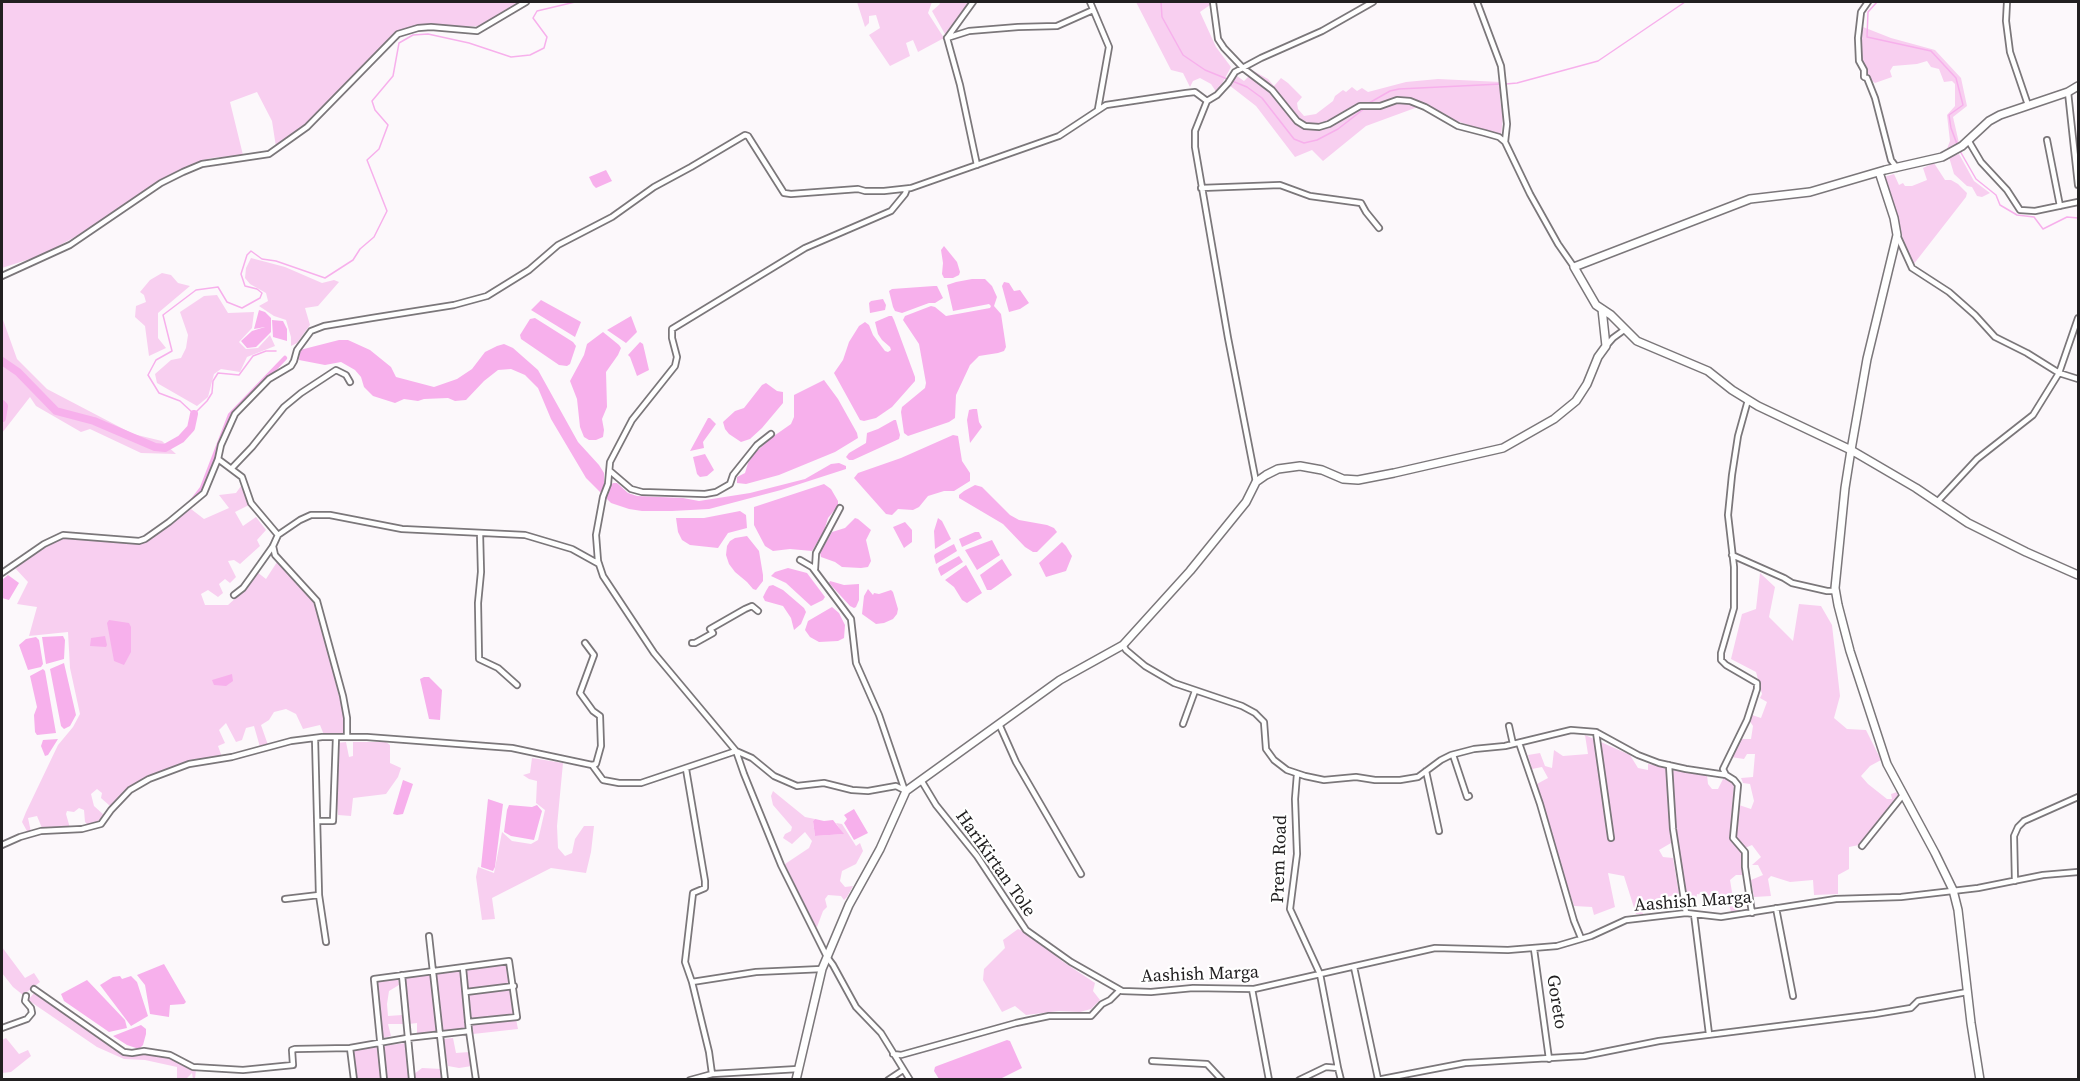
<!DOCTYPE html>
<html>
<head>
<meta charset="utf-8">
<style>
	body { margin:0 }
	#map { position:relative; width:2080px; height:1081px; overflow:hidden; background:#fcf8fb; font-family:"Source Serif 4",serif }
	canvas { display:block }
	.frame { position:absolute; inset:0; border:3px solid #222021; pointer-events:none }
</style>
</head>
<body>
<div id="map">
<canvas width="2080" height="1081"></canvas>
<div class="frame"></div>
</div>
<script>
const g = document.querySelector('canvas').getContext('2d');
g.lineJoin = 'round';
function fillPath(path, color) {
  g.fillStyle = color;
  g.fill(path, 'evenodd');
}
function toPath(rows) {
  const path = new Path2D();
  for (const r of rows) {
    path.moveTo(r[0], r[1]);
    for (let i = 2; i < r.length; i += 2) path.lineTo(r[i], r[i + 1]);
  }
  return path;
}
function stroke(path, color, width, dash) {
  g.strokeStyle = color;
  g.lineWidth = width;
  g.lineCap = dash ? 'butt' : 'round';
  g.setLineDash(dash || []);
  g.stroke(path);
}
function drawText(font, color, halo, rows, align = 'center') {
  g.font = font + ' "Source Serif 4",serif';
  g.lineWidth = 4.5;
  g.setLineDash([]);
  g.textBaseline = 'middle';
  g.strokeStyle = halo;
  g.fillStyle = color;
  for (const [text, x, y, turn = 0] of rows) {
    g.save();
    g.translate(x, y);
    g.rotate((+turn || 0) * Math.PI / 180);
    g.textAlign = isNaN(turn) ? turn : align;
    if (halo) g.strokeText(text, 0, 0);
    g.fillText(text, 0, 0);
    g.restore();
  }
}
fillPath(toPath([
	[2,2,522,2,482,26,449,27,400,32,388,40,306,125,276,147,272,121,257,92,230,102,243,155,211,158,181,170,158,181,93,227,42,255,2,268],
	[857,2,932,2,928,13,944,38,918,52,913,40,906,43,910,56,890,66,869,35,880,28,876,15,869,16,869,23,865,27],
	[939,2,972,2,946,36,932,11,940,4],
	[1136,2,1210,2,1210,5,1200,12,1216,47,1231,67,1217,93,1211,84,1200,78,1193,81,1190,87,1183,73,1171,70],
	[1863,27,1891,38,1935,50,1961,78,1967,106,1953,117,1959,143,1962,145,1945,154,1950,141,1947,115,1955,106,1955,84,1952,81,1944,82,1939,69,1931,67,1927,61,1917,64,1893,66,1890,71,1892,77,1875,83,1865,76,1861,61,1859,41],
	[1250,69,1268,79,1274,86,1281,78,1288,83,1302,97,1297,103,1298,109,1304,116,1316,114,1333,101,1335,96,1343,90,1346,92,1352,87,1357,91,1362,88,1368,92,1406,82,1438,79,1501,82,1503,89,1500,100,1503,117,1501,136,1451,119,1426,104,1366,126,1323,161,1312,150,1295,157,1256,106,1229,85,1237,76,1244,81,1249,76],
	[1959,154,1974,181,1990,193,1982,197,1977,196,1972,187,1967,186,1954,174,1949,157],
	[1934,163,1945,180,1951,180,1958,184,1967,193,1966,197,1913,265,1904,242,1884,177,1894,174,1899,185,1903,183,1905,186,1912,186,1927,180,1923,168],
	[251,258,285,267,322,283,334,280,339,282,318,306,305,308,310,325,297,343,291,346,291,337,286,320,274,316,259,306,268,301,266,293,250,284,245,278,246,268],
	[162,273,171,275,178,283,190,286,158,313,158,338,166,348,149,356,145,326,135,317,136,306,146,302,144,295,140,292,150,280],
	[217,295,228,313,254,312,252,328,239,342,246,349,258,348,270,335,275,346,247,357,240,372,221,369,214,374,208,397,197,406,157,383,155,374,171,360,181,358,186,348,188,335,180,312,204,296],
	[2,317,17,359,47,389,133,434,162,441,176,454,141,453,90,429,81,432,36,406,30,397,2,433],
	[241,486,249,505,235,512,243,526,256,517,266,530,257,540,260,546,240,564,234,560,228,561,236,577,230,583,225,579,219,584,223,593,218,597,208,590,201,594,205,605,228,605,248,587,257,572,266,579,277,562,307,591,317,609,345,720,344,735,324,735,320,725,303,729,296,714,286,709,274,712,269,720,261,725,268,745,260,747,254,726,246,728,242,740,236,742,226,723,219,730,225,743,218,746,222,757,184,764,165,770,125,790,110,806,101,798,102,793,97,789,91,794,94,806,104,815,97,822,88,825,85,822,84,810,79,808,74,812,67,811,66,814,70,828,42,828,37,816,28,818,31,832,28,833,22,822,26,812,58,745,73,727,80,714,70,668,68,632,29,636,37,607,17,604,28,582,15,568,61,537,141,544,191,509,204,519,229,508,219,495,236,493],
	[1760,573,1775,587,1769,617,1793,641,1799,604,1821,606,1832,625,1840,696,1834,718,1847,729,1866,730,1881,760,1870,766,1861,776,1868,784,1887,799,1892,799,1891,794,1897,792,1901,799,1859,845,1849,847,1849,869,1838,875,1838,894,1814,895,1813,880,1790,882,1771,876,1768,879,1771,896,1754,897,1751,880,1763,875,1758,865,1752,865,1761,857,1752,845,1745,848,1738,842,1736,834,1739,805,1751,809,1754,801,1750,784,1743,783,1741,778,1753,777,1755,754,1747,754,1744,759,1731,757,1742,739,1751,739,1753,726,1749,720,1752,715,1761,718,1767,702,1760,698,1762,694,1756,672,1731,659,1742,614,1756,609],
	[1585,735,1630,755,1638,768,1648,770,1648,764,1667,767,1671,843,1659,850,1663,857,1673,858,1679,894,1662,898,1658,902,1655,912,1652,910,1650,901,1639,900,1643,914,1636,914,1624,876,1608,873,1615,907,1594,915,1592,907,1574,906,1535,785,1548,778,1542,767,1532,769,1528,755,1540,753,1545,766,1552,768,1554,750,1563,756,1588,754],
	[346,742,349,757,353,756,353,742,386,742,390,745,390,763,401,768,398,777,386,794,353,798,351,816,338,815,336,790,337,743],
	[532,758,563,763,557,826,558,848,565,856,572,853,575,839,584,826,594,826,591,852,586,873,551,868,492,898,495,919,482,920,476,877,478,867,494,873,502,832,512,841,531,844,538,840,545,810,536,803,537,781,529,779,523,775,530,773],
	[1671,770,1707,775,1708,784,1712,789,1718,789,1724,777,1734,783,1730,835,1732,843,1743,851,1744,875,1736,875,1730,880,1733,898,1739,901,1742,911,1731,912,1729,904,1710,896,1697,894,1696,901,1687,902,1681,878],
	[773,791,805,817,815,819,813,821,815,836,843,834,836,823,842,824,856,846,860,843,863,851,856,864,842,871,840,881,845,887,853,886,847,897,844,900,841,896,828,895,825,899,827,907,823,911,817,927,813,925,785,864,809,848,812,841,805,832,792,844,783,838,785,834,791,831,792,827,773,805,771,796],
	[1018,929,1027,933,1062,961,1095,983,1093,991,1100,1000,1091,1009,1080,1012,1059,1011,1026,1015,1015,1006,1002,1012,983,980,984,969,1005,948,1003,940],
	[2,947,25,978,34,973,40,982,23,995,13,987,2,973],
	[509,963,512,985,469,990,465,969],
	[461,970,467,1030,442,1032,435,973],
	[431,974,438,1033,417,1035,417,1023,409,1024,404,977],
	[398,978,399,985,389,991,387,1004,388,1016,402,1015,403,1024,388,1024,391,1036,381,1039,376,980],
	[512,988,516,1016,468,1020,468,993],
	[35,992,112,1044,124,1054,152,1054,171,1057,196,1069,195,1079,193,1079,192,1073,186,1079,177,1079,177,1067,145,1060,124,1059,97,1047,28,1000],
	[516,1019,518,1029,473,1034,472,1023],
	[6,1038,19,1054,28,1050,31,1056,11,1072,2,1073,2,1040],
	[453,1038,456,1053,469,1052,472,1066,459,1068,448,1066,443,1039],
	[406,1043,410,1079,386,1079,382,1046],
	[377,1046,381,1079,357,1079,353,1050],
	[422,1068,442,1069,443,1079,415,1079,414,1074]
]), '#f8cff0');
fillPath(toPath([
	[606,170,612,181,596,188,593,185,589,177],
	[944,246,957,262,960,272,959,275,953,278,944,278,942,274,943,263,941,250],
	[972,279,985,279,992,286,997,297,994,306,1001,314,1006,347,1004,351,998,353,979,356,970,365,956,395,955,418,949,422,908,436,904,433,901,412,902,407,925,388,926,383,919,344,903,320,905,316,931,306,935,307,946,316,990,308,991,306,989,304,953,311,947,285,956,282],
	[1004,282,1009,283,1014,291,1020,290,1029,303,1020,309,1009,312,1002,286],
	[934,286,937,286,943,298,935,303,929,303,902,313,895,311,893,307,889,291,892,289],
	[883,299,886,305,885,310,870,313,869,303,871,301],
	[541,300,581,322,575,337,531,310],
	[259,310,265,312,271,318,271,332,256,347,247,348,241,341,252,331,265,327,254,329],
	[631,316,637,332,626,343,607,330],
	[889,316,892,316,894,320,915,377,915,381,892,407,876,418,864,421,860,420,834,373,843,360,849,342,859,326,865,322,869,325,873,335,885,351,888,352,891,350,890,347,882,340,878,334,875,322],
	[535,318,573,342,576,346,570,364,567,366,559,365,521,339,520,335,530,319],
	[272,320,283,321,287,329,287,341,273,337],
	[603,332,619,345,621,348,618,355,606,372,607,407,602,419,604,430,603,437,596,440,589,440,584,437,580,427,577,399,570,381,584,355,587,344],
	[339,340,348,340,370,350,391,367,396,377,434,387,457,379,472,369,485,352,497,346,504,344,513,348,538,370,578,442,599,465,604,473,604,484,609,487,613,483,617,483,628,493,637,496,683,498,699,501,750,493,805,479,831,464,839,463,846,466,846,469,781,490,709,509,672,511,642,511,629,509,611,503,586,478,551,419,538,388,525,375,511,369,498,370,484,381,466,400,455,401,448,398,424,399,418,401,404,399,395,403,373,396,364,387,361,377,355,370,341,362,325,365,299,360,300,350],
	[640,342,643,344,649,370,637,376,630,357,628,355],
	[824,380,838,399,857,433,858,438,835,452,779,475,746,484,737,483,737,477,745,473,748,463,755,453,771,438,791,424,794,417,794,395],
	[766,383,777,391,783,392,783,403,762,428,750,439,741,442,729,434,725,429,723,422,735,411,744,408,762,385],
	[973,409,977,409,979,422,982,427,970,443,967,420,969,410],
	[708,418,710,418,716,424,703,442,704,448,690,451],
	[894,420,896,420,900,435,899,439,853,460,849,460,846,457,849,453,866,443,867,433,878,429],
	[953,435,958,436,962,461,970,473,970,481,954,491,944,491,928,496,919,507,913,510,898,509,892,515,886,514,854,478,858,473,901,458],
	[705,454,714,470,707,476,700,477,697,474,693,457],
	[824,484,831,489,838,501,838,506,828,518,824,531,812,551,790,549,773,551,765,546,754,525,754,507],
	[975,485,982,487,1010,515,1019,520,1047,525,1054,528,1057,532,1037,552,1033,552,1025,547,1003,524,959,498,959,495,964,491],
	[740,511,746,515,747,528,728,533,718,548,690,545,682,540,678,532,676,518,704,518],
	[855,518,858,519,871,530,866,540,871,561,868,567,861,568,842,567,835,562,821,557,820,553,832,532,845,528],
	[938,518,942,521,951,539,935,549,934,531],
	[905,522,912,530,912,542,904,548,893,527],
	[975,532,979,532,982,538,962,547,959,539],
	[747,536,759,551,763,575,763,581,756,590,753,589,747,582,735,572,729,564,726,555,727,546,730,541,735,538],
	[992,540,1000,555,977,570,965,550],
	[1062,542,1066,546,1072,556,1066,571,1046,577,1039,563],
	[954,544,957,551,936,564,934,556,935,554],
	[959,556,963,562,941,576,938,569,939,567],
	[1002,559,1012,575,991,590,987,590,980,575],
	[966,565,982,593,967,603,962,600,954,587,945,580],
	[788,568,807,573,825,597,823,600,811,606,786,583,771,576,775,572],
	[8,575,19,583,9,600,2,598,2,580],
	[830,581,844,585,859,584,859,600,856,607,854,608,850,606,829,583],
	[773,585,783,590,804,608,806,612,801,624,794,630,791,618,783,606,765,601,763,597,766,591,769,586],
	[868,589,873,595,874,593,879,594,891,590,893,592,898,609,897,614,893,619,884,623,876,624,862,614,864,596],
	[832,607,839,613,845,625,844,638,838,641,819,642,810,637,805,630,808,621],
	[109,620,129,623,131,627,131,652,124,665,114,661,107,623],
	[63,636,65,640,64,659,46,664,42,637],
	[105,636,107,645,106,647,90,646,91,638],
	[36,637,39,640,43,664,41,667,28,670,19,645,26,639],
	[64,663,76,715,70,726,64,729,61,726,50,669],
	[43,669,45,671,56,733,37,735,35,732,34,715,37,707,30,676],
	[232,674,233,681,226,686,214,685,212,680],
	[424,677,429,677,442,690,440,720,429,719,420,679],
	[58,739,48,755,45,756,41,746,43,740],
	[403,780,413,784,403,814,397,815,393,814],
	[488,799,503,804,495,867,493,871,481,867],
	[509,805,532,807,537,805,542,811,534,840,511,836,504,832,507,810],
	[854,809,868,833,854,840,844,823,847,819,844,815],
	[815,819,824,821,833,820,844,834,815,836,813,821],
	[164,964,186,1002,184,1004,170,1005,169,1017,150,1014,145,985,137,975],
	[120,976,122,979,131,976,137,982,148,1016,131,1026,100,985,113,977],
	[87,980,125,1020,127,1028,109,1032,64,1001,61,994],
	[141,1025,146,1029,146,1034,143,1045,139,1049,127,1045,113,1036],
	[1007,1040,1010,1041,1022,1068,1000,1079,939,1079,934,1071,935,1067,937,1066]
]), '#f7b0ec');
stroke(toPath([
	[1161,2,1162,17,1183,55,1205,70,1247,87,1262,98,1294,139,1304,143,1317,140,1338,129,1365,108],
	[1877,2,1868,12,1867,37,1931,51,1956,78,1963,105,1949,115,1951,128,1957,144],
	[1506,84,1517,83,1598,61,1685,2],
	[1369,103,1390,91,1399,89,1501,84],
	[1960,151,1976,179,1996,195,2000,205,2017,215,2034,217,2043,229,2067,217,2078,218],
	[276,351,266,351,253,356,239,375,218,373,213,381,212,393,207,401,194,414,180,401,159,393,148,375,156,360,172,351,163,315,196,290,218,287,227,302,242,308,260,298,262,293,257,289,245,286,241,274,247,255,251,251,262,259,276,261,325,278,353,260,360,249,374,237,387,211,367,160,379,149,388,125,375,110,372,101,393,76,399,43,413,35,428,34,469,43,511,57,530,55,544,48,547,37,533,18,537,11,575,2]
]), '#f7b0ec', 1.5);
stroke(toPath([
	[192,501,202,488,230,415,285,358]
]), '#f7b0ec', 4.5);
stroke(toPath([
	[2,361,18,372,56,411,94,421,155,447,165,448,181,439,191,428,194,414],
	[2,404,4,406,2,418]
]), '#f7b0ec', 8);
const street = toPath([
	[1090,2,1109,47,1098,109],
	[1213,2,1218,39,1224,48,1243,68,1272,90,1297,121,1305,126,1319,127,1329,124,1360,106,1380,106,1397,100,1410,101,1425,107,1458,126,1485,133,1499,137,1505,142],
	[1477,2,1501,66,1507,124,1505,142,1530,194,1558,244,1574,267],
	[1868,2,1861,12,1858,38,1859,61,1864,70,1864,77,1867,78,1875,98,1891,160,1897,168],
	[2007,2,2006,21,2010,52,2028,105],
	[947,38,969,31,1018,27,1057,26,1093,10],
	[947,38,960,85,977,165],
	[947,38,973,2],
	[2068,92,2078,185],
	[1207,101,1195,131,1195,147,1228,338,1256,482],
	[1968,140,1981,162,2007,190,2020,210,2035,211,2078,202],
	[2047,140,2060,206],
	[1201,188,1280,185,1310,196,1361,203,1366,212,1379,228],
	[1897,235,1912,268,1949,292,1975,315,1995,337,2027,353,2059,373,2078,379],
	[2,276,70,245,161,183,183,172,202,164,269,154,307,127,398,34,418,28,431,27,477,31,526,2],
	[1606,346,1613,338,1624,330],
	[1748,400,1738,436,1732,475,1728,515,1734,567,1734,608,1721,653,1721,660,1726,665,1757,683,1757,689,1747,720,1723,769,1726,775,1734,780,1738,785,1733,838,1745,852,1745,867,1752,913],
	[218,459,242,477,251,503,278,535,300,520,311,515,330,515,402,529,525,535,572,549,599,564],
	[232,468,252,447,284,407,301,393,336,370,346,375,350,382],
	[610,471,631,489,642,492,705,494,716,492,730,484,733,475,757,445,771,434],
	[1937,502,1977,459,2033,415,2059,373,2078,318],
	[480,533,481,572,478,603,479,659,498,668,517,685],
	[273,546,275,555,317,601,343,696,347,718,347,737],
	[1732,555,1784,578,1792,583,1827,591,1833,591,1835,589],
	[800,560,812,567,851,619,856,663,879,715,905,791],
	[815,569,816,553,840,508],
	[2,573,44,544,63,535,139,541,145,539,169,522,204,493,218,459,221,445,235,414,269,379,291,366,294,361,297,350,311,331,324,326,372,318,454,305,487,296,529,270,558,245,612,217,654,187,691,167,745,135,748,136,784,193,791,194,858,189,865,191,884,191,911,188,1059,136,1106,105,1186,93,1195,92,1207,101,1217,95,1228,83,1235,72,1261,58,1322,31,1373,2],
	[234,595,243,588,251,577,273,546,278,535],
	[585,643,594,655,580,693,593,711,600,716,601,746,596,764,592,765],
	[692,643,695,643,713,633,710,629,745,609,752,606,758,611],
	[1123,645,1126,650,1145,666,1174,683,1242,706,1255,713,1264,722,1266,749,1274,760,1287,770,1305,776,1324,780,1356,777,1375,780,1400,780,1418,777,1441,760,1451,755,1474,749,1505,746,1571,730,1596,732,1638,755,1659,763,1686,769,1726,775],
	[999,724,1016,762,1081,874],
	[1183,724,1195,691],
	[1509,726,1513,744],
	[1596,732,1611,838],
	[1519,743,1540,804,1574,921,1581,938],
	[1453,755,1467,797,1469,796],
	[1669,765,1673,829,1686,913],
	[686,769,705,881,705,888,693,893,685,962,692,982,756,972,822,969],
	[1426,771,1439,831],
	[1297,774,1295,799,1297,854,1290,909,1320,974,1338,1068],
	[921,780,936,805,977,856,1026,930,1071,962,1122,991,1151,992,1193,988,1254,989,1435,948,1508,950,1557,946,1591,936,1626,920,1686,913,1721,917,1836,899,1901,897,1978,888,2043,875,2078,872],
	[906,791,896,786,868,791,852,790,824,783,797,786,774,776,752,758,736,751,654,653,603,576,598,561,596,535,603,497,608,484,610,462,632,420,675,366,677,357,672,338,672,329,805,248,891,211,905,194,907,189],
	[317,821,333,821,336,737],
	[2,845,20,837,41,831,82,829,101,824,111,810,130,790,149,779,189,764,232,757,291,741,322,737,367,737,512,748,592,765,603,780,619,783,641,783,736,751,744,774,781,865,827,957,833,965,856,1007,881,1033,910,1080],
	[1862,846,1903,795],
	[2015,881,2014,836,2018,827,2024,821,2078,797],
	[319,895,326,942],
	[285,899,319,895,315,738],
	[1776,908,1793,996],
	[1694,914,1709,1034],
	[429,936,445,1080],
	[1534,949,1549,1059],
	[1354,967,1378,1079],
	[463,968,469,1031],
	[402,975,412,1080],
	[692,982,709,1052,712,1074,798,1069],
	[34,989,124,1052,132,1053,144,1051,170,1055,193,1067,243,1070,293,1065,292,1050,295,1049,350,1048,407,1038,469,1031,476,1080],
	[1252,989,1269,1080],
	[466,992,514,986],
	[2,1028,27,1019,32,1013,31,1008,25,1001,26,996],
	[350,1048,354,1080],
	[893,1054,901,1055,1016,1023,1049,1016,1091,1016,1102,1004,1110,1000,1120,990],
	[1152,1061,1207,1064,1222,1080],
	[384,1080,374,979,509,961,517,1017,468,1022],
	[690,1080,712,1074],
	[888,1080,903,1070],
	[1299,1080,1326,1067,1338,1068,1341,1080],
	[1377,1080,1465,1063,1584,1056,1659,1041,1875,1014,1911,1008,1918,1001,1967,992]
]);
const secondary = toPath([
	[2078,86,2068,92,2000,115,1989,121,1962,146,1942,157,1885,170,1810,192,1750,199,1574,267,1596,305,1611,315,1637,341,1708,371,1732,390,1758,406,1851,450,1916,488,1968,523,2026,552,2078,575],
	[1879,172,1894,218,1897,235,1867,359,1851,450,1845,488,1835,588,1838,605,1850,651,1887,764,1935,853,1953,890,1958,910,1971,1023,1980,1080],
	[796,1080,822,969,849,905,880,849,906,791,1060,680,1123,645,1190,571,1246,502,1256,482,1266,475,1278,469,1300,466,1322,470,1343,479,1358,480,1394,473,1503,448,1554,419,1576,401,1587,384,1598,357,1606,346,1602,309]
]);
stroke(street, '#7b777a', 8);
stroke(secondary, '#7b777a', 10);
stroke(street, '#fff', 4.5);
stroke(secondary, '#fff', 7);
drawText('18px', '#222021', '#fff', [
	["Prem Road",1280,859,-88],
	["HariKirtan Tole",995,864,55],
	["Aashish Marga",1693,902,-4],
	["Aashish Marga",1200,975,-2],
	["Goreto",1556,1002,81]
]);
</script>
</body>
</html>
